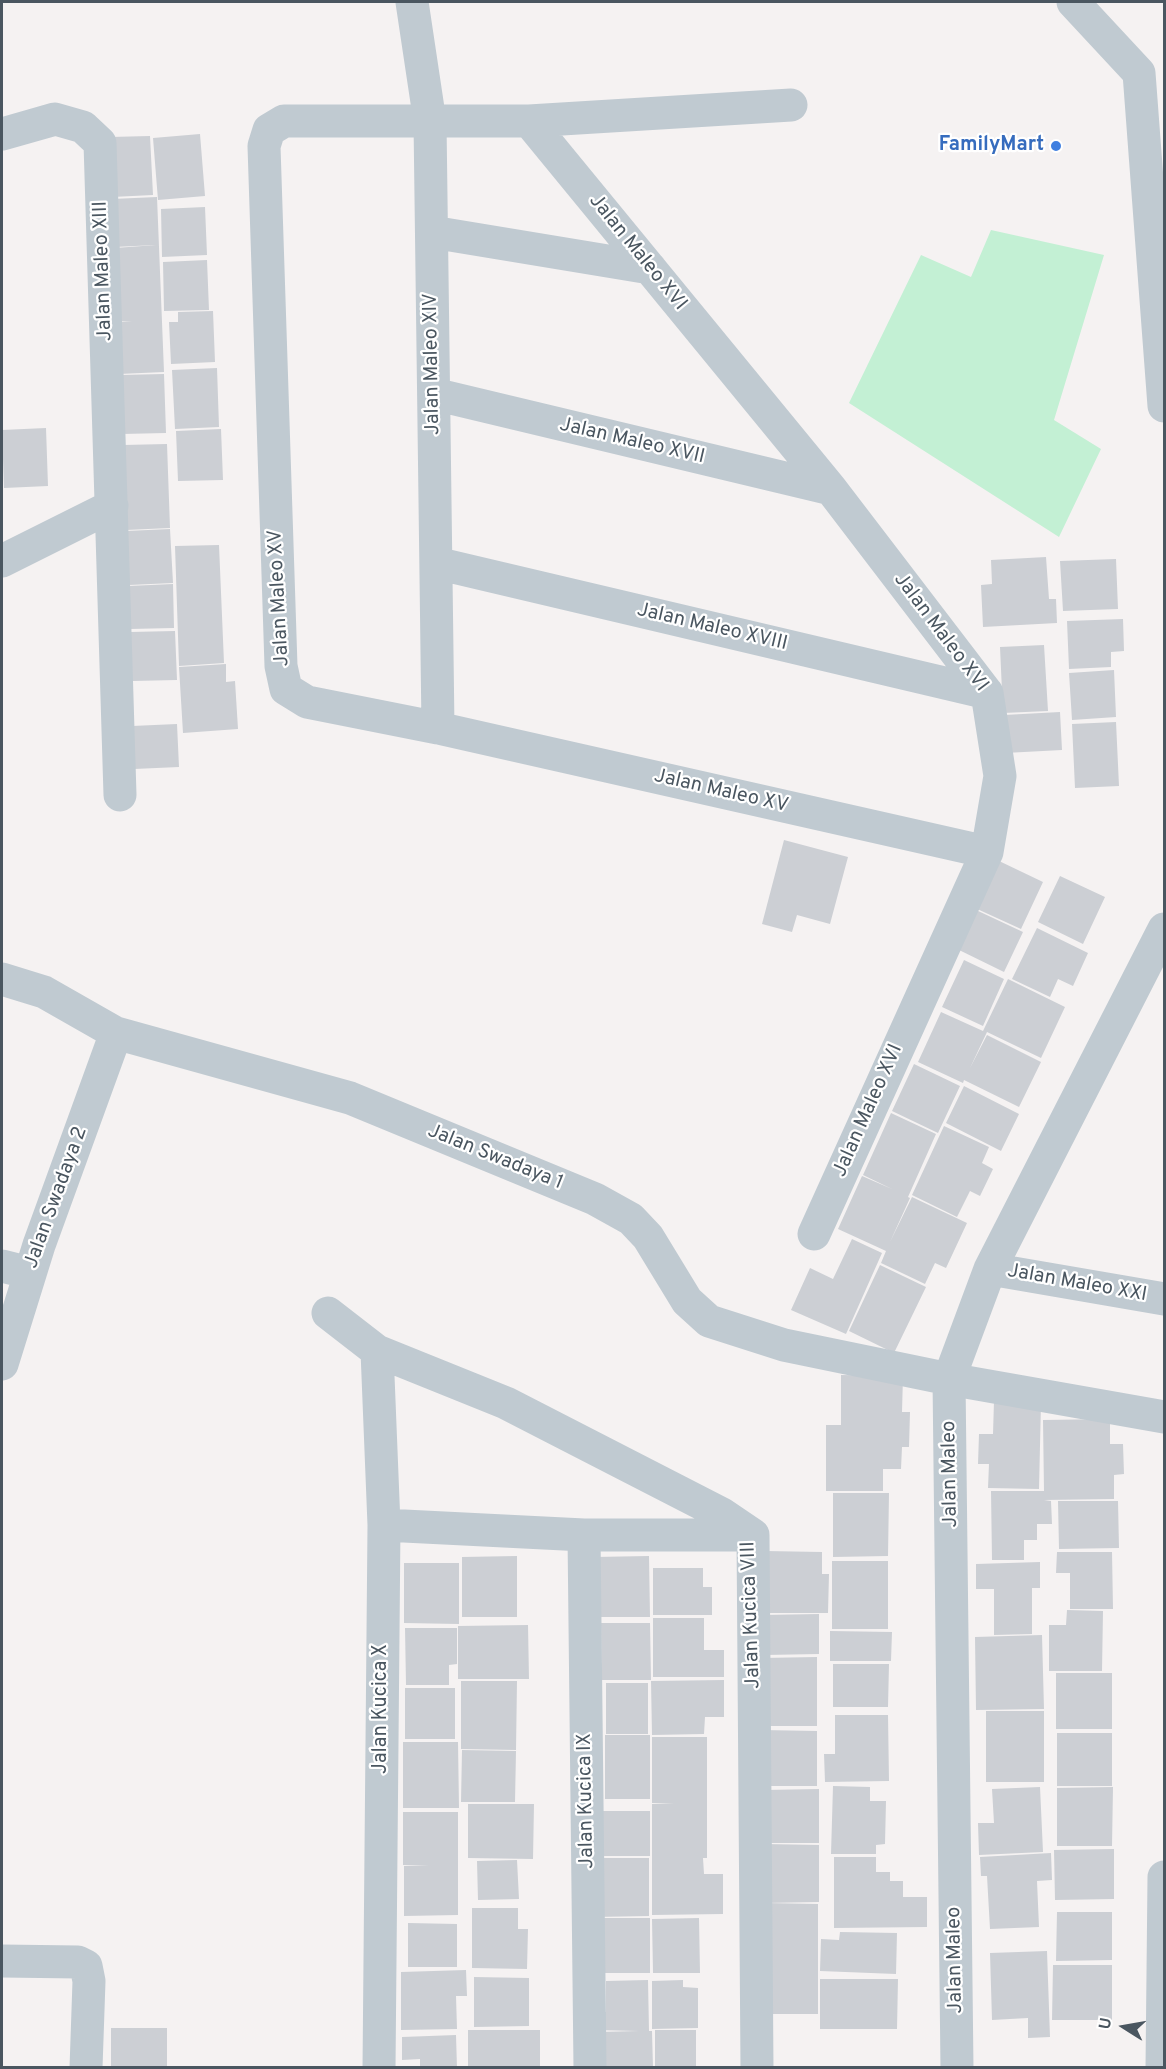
<!DOCTYPE html>
<html>
<head>
<meta charset="utf-8">
<style>
	body { margin:0 }
	#map { position:relative; width:1166px; height:2069px; overflow:hidden; background:#f5f2f2; font-family:Overpass,sans-serif }
	canvas { display:block }
	.frame { position:absolute; inset:0; border:3px solid #4a5660; pointer-events:none }
	.north { position:absolute; left:1094px; top:1997px; width:60px; height:60px; -webkit-text-stroke:4px #fff; paint-order:stroke; rotate:281deg; font-size:16px; font-weight:700; line-height:24px; text-align:center; color:#4a5660 }
	.north::after { content:''; display:block; margin:auto; width:21px; height:27px; background:#4a5660; clip-path:polygon(50% 0,100% 100%,50% 72%,0 100%) }
</style>
</head>
<body>
<div id="map">
<canvas width="1166" height="2069"></canvas>
<div class="frame"></div>
<div class="north">U</div>
</div>
<script>
const g = document.querySelector('canvas').getContext('2d');
g.lineJoin = 'round';
function fillPath(path, color) {
  g.fillStyle = color;
  g.fill(path, 'evenodd');
}
function toPath(rows) {
  const path = new Path2D();
  for (const r of rows) {
    path.moveTo(r[0], r[1]);
    for (let i = 2; i < r.length; i += 2) path.lineTo(r[i], r[i + 1]);
  }
  return path;
}
function stroke(path, color, width, dash) {
  g.strokeStyle = color;
  g.lineWidth = width;
  g.lineCap = dash ? 'butt' : 'round';
  g.setLineDash(dash || []);
  g.stroke(path);
}
function drawText(font, color, halo, rows, align = 'center') {
  g.font = font + ' Overpass,sans-serif';
  g.lineWidth = 4.5;
  g.setLineDash([]);
  g.textBaseline = 'middle';
  g.strokeStyle = halo;
  g.fillStyle = color;
  for (const [text, x, y, turn = 0] of rows) {
    g.save();
    g.translate(x, y);
    g.rotate((+turn || 0) * Math.PI / 180);
    g.textAlign = isNaN(turn) ? turn : align;
    if (halo) g.strokeText(text, 0, 0);
    g.fillText(text, 0, 0);
    g.restore();
  }
}
fillPath(toPath([
	[991,230,1104,255,1054,420,1101,449,1059,537,849,403,921,255,971,277]
]), '#c3f0d4');
fillPath(toPath([
	[200,134,205,196,158,200,153,138],
	[150,136,153,195,112,197,110,137],
	[157,197,164,372,119,374,117,322,132,321,118,321,115,248,156,245,114,247,112,199],
	[205,207,207,255,162,257,161,209],
	[207,260,209,310,164,311,163,262],
	[213,311,215,362,171,364,169,322,178,322,178,312],
	[217,368,219,427,175,429,172,370],
	[164,374,166,433,122,434,120,375],
	[46,428,48,486,4,488,2,430],
	[221,429,223,480,178,481,176,431],
	[167,444,170,528,126,530,123,445],
	[170,529,173,583,129,585,126,531],
	[219,545,224,663,179,666,175,546],
	[1046,557,1049,599,1056,599,1057,623,983,627,981,585,992,584,991,560],
	[1116,559,1118,609,1063,611,1060,561],
	[173,584,174,628,130,629,128,586],
	[1123,619,1124,651,1111,652,1111,667,1069,669,1067,621],
	[175,631,177,680,132,681,130,632],
	[1044,645,1048,711,1003,713,1000,647],
	[226,664,226,682,235,681,238,729,183,733,179,667],
	[1114,670,1116,717,1072,720,1069,673],
	[1060,712,1062,750,1005,753,1004,715],
	[1116,722,1119,786,1075,788,1072,724],
	[177,724,179,767,134,769,132,726],
	[784,840,848,857,830,924,797,915,792,932,762,924],
	[997,860,1043,882,1021,929,975,908],
	[1060,876,1105,897,1083,944,1038,922],
	[976,910,1023,932,1004,972,957,949],
	[1037,928,1088,953,1073,986,1058,979,1050,997,1012,979],
	[964,960,1004,979,983,1026,942,1007],
	[1008,979,1065,1007,1041,1058,987,1032,970,1068,987,1035,1041,1062,1019,1107,964,1080,963,1083,918,1062,941,1012,983,1031],
	[914,1064,960,1086,938,1133,892,1111],
	[964,1086,1019,1114,1001,1151,946,1123],
	[891,1113,936,1134,908,1197,910,1198,890,1242,912,1197,967,1223,946,1268,935,1263,925,1284,881,1263,886,1251,838,1229,862,1176,892,1189,863,1175],
	[944,1126,989,1147,982,1163,993,1169,980,1196,970,1191,957,1217,912,1195],
	[852,1239,882,1253,846,1334,791,1310,810,1268,833,1279],
	[880,1265,926,1287,894,1353,849,1331],
	[841,1375,903,1376,902,1412,910,1412,909,1447,902,1447,901,1469,883,1469,883,1491,826,1491,826,1425,841,1425],
	[994,1401,1041,1402,1039,1489,988,1488,989,1464,978,1464,979,1434,993,1434],
	[1110,1419,1110,1444,1123,1444,1124,1474,1114,1475,1114,1499,1044,1500,1051,1501,1052,1524,1037,1524,1037,1540,1024,1540,1024,1560,992,1560,991,1491,1044,1491,1043,1420],
	[833,1493,889,1493,888,1556,833,1557],
	[1058,1501,1118,1501,1119,1548,1059,1549],
	[765,1551,822,1552,822,1574,829,1574,828,1613,764,1613],
	[1057,1552,1112,1552,1113,1609,1070,1609,1070,1573,1056,1573],
	[517,1556,517,1617,462,1617,462,1557],
	[649,1556,650,1617,594,1617,594,1557],
	[832,1561,888,1561,888,1629,832,1629],
	[1040,1562,1040,1588,1032,1588,1032,1634,994,1635,994,1589,976,1589,976,1564],
	[404,1563,459,1563,459,1624,404,1623],
	[653,1568,703,1568,703,1587,712,1587,712,1615,653,1615],
	[1067,1610,1103,1611,1102,1671,1049,1671,1049,1625,1066,1625],
	[819,1614,819,1654,765,1655,764,1615],
	[653,1618,704,1618,704,1650,724,1650,724,1677,653,1677],
	[601,1623,650,1623,651,1680,602,1680],
	[528,1625,529,1679,458,1679,458,1626],
	[405,1628,457,1628,457,1664,449,1665,449,1685,406,1685],
	[830,1631,892,1632,891,1661,830,1661],
	[1042,1635,1044,1709,976,1710,975,1637],
	[817,1657,817,1726,762,1726,762,1658],
	[833,1664,889,1664,888,1707,833,1707],
	[1056,1673,1112,1673,1112,1729,1056,1729],
	[724,1680,724,1717,705,1717,704,1734,652,1735,651,1681],
	[461,1681,517,1681,516,1750,461,1749],
	[606,1683,648,1683,648,1734,606,1734],
	[405,1688,455,1688,455,1739,405,1739],
	[986,1711,1044,1711,1044,1782,986,1782],
	[835,1715,888,1715,889,1781,825,1782,824,1754,835,1754],
	[762,1730,817,1731,817,1786,762,1786],
	[1057,1733,1112,1733,1112,1786,1057,1786],
	[605,1735,650,1735,650,1799,605,1799],
	[652,1737,707,1737,707,1858,703,1858,704,1874,723,1874,723,1914,652,1915,652,1804,674,1804,652,1803],
	[403,1742,458,1742,459,1808,403,1808],
	[462,1750,516,1751,515,1802,461,1802],
	[833,1786,870,1787,870,1801,886,1801,885,1844,876,1845,876,1854,831,1854],
	[1040,1787,1043,1852,979,1855,978,1823,994,1823,992,1789],
	[1113,1787,1112,1846,1057,1846,1057,1788],
	[819,1789,819,1843,764,1843,764,1790],
	[468,1804,534,1804,533,1859,468,1858],
	[595,1811,650,1811,650,1856,594,1856],
	[403,1812,458,1812,458,1915,404,1916,404,1866,429,1866,403,1865],
	[764,1844,819,1845,819,1902,763,1903],
	[1114,1849,1114,1899,1055,1900,1054,1850],
	[1051,1853,1052,1880,1037,1881,1039,1927,990,1929,987,1876,981,1876,980,1857],
	[834,1857,876,1857,876,1872,890,1872,890,1881,903,1881,903,1897,927,1897,927,1927,834,1928],
	[594,1858,649,1858,649,1916,594,1917],
	[517,1860,519,1899,478,1900,477,1861],
	[765,1903,818,1904,818,2014,763,2014],
	[472,1908,518,1908,518,1929,528,1929,527,1969,472,1968],
	[1057,1912,1112,1912,1112,1960,1056,1961],
	[601,1918,650,1918,650,1973,601,1973],
	[699,1918,700,1973,653,1973,652,1919],
	[408,1923,457,1924,457,1967,408,1967],
	[840,1932,897,1933,896,1974,820,1971,821,1939,839,1940],
	[1047,1951,1050,2037,1028,2038,1028,2018,992,2020,990,1953],
	[1053,1965,1112,1965,1112,2020,1052,2020],
	[466,1970,467,1996,456,1996,457,2029,401,2030,401,1972],
	[474,1977,529,1978,529,2026,474,2027],
	[820,1979,898,1979,897,2029,820,2029],
	[648,1980,649,2031,652,2031,653,2068,599,2068,598,2032,639,2031,595,2030,595,2013,606,2012,606,1981],
	[683,1980,683,1987,698,1988,698,2028,652,2029,652,1981],
	[111,2028,167,2028,167,2068,111,2068],
	[468,2030,540,2030,540,2068,468,2068],
	[655,2030,696,2030,696,2068,655,2068],
	[456,2035,457,2068,420,2068,420,2059,402,2060,402,2037]
]), '#cccfd4');
stroke(toPath([
	[412,2,430,122,438,728],
	[1073,2,1139,73,1164,406],
	[791,105,529,121,284,121,269,130,264,146,281,666,286,689,307,702,438,728,987,852],
	[529,121,831,489,987,693,1000,776,987,852,814,1234],
	[2,134,55,119,83,127,100,143,120,795],
	[432,232,650,268],
	[434,394,831,489],
	[2,561,112,506],
	[436,563,987,693],
	[2,979,44,992,116,1033,350,1098,595,1199,631,1219,648,1237,687,1301,709,1321,784,1345,949,1379,1164,1417],
	[2,1266,30,1273],
	[990,1269,1164,1299],
	[328,1313,377,1351,506,1403,722,1514,753,1535,757,2068],
	[377,1351,384,1525,379,2068],
	[2,1364,39,1245,116,1033],
	[384,1525,584,1535,753,1535],
	[584,1535,590,2068],
	[2,1961,78,1962,86,1966,89,1981,86,2068],
	[957,2068,949,1379,990,1269,1164,929],
	[1162,2068,1164,1877]
]), '#c0cad1', 33);
for (const [x, y, r, color] of [
	[1056,146,6,"#3f7fe0"]
]) {
  const dot = new Path2D();
  dot.arc(x, y, r, 0, 2 * Math.PI);
  g.fillStyle = color;
  g.fill(dot);
  stroke(dot, '#fff', 2);
}
drawText('bold 20px', '#366cbe', '#fff', [
	["FamilyMart",1044,146]
], 'right');
drawText('20px', '#4a5660', '#fff', [
	["Jalan Maleo XVI",637,253,51],
	["Jalan Maleo XIII",104,271,-92],
	["Jalan Maleo XIV",433,364,-91],
	["Jalan Maleo XVII",632,442,13],
	["Jalan Maleo XV",280,598,-93],
	["Jalan Maleo XVIII",712,628,13],
	["Jalan Maleo XVI",940,633,53],
	["Jalan Maleo XV",721,792,13],
	["Jalan Maleo XVI",869,1111,-66],
	["Jalan Swadaya 1",495,1158,22],
	["Jalan Swadaya 2",57,1198,-70],
	["Jalan Maleo XXI",1077,1284,10],
	["Jalan Maleo",951,1474,-91],
	["Jalan Kucica VIII",752,1615,-92],
	["Jalan Kucica X",382,1709,-90],
	["Jalan Kucica IX",587,1801,-91],
	["Jalan Maleo",956,1960,-91]
]);
</script>
</body>
</html>
